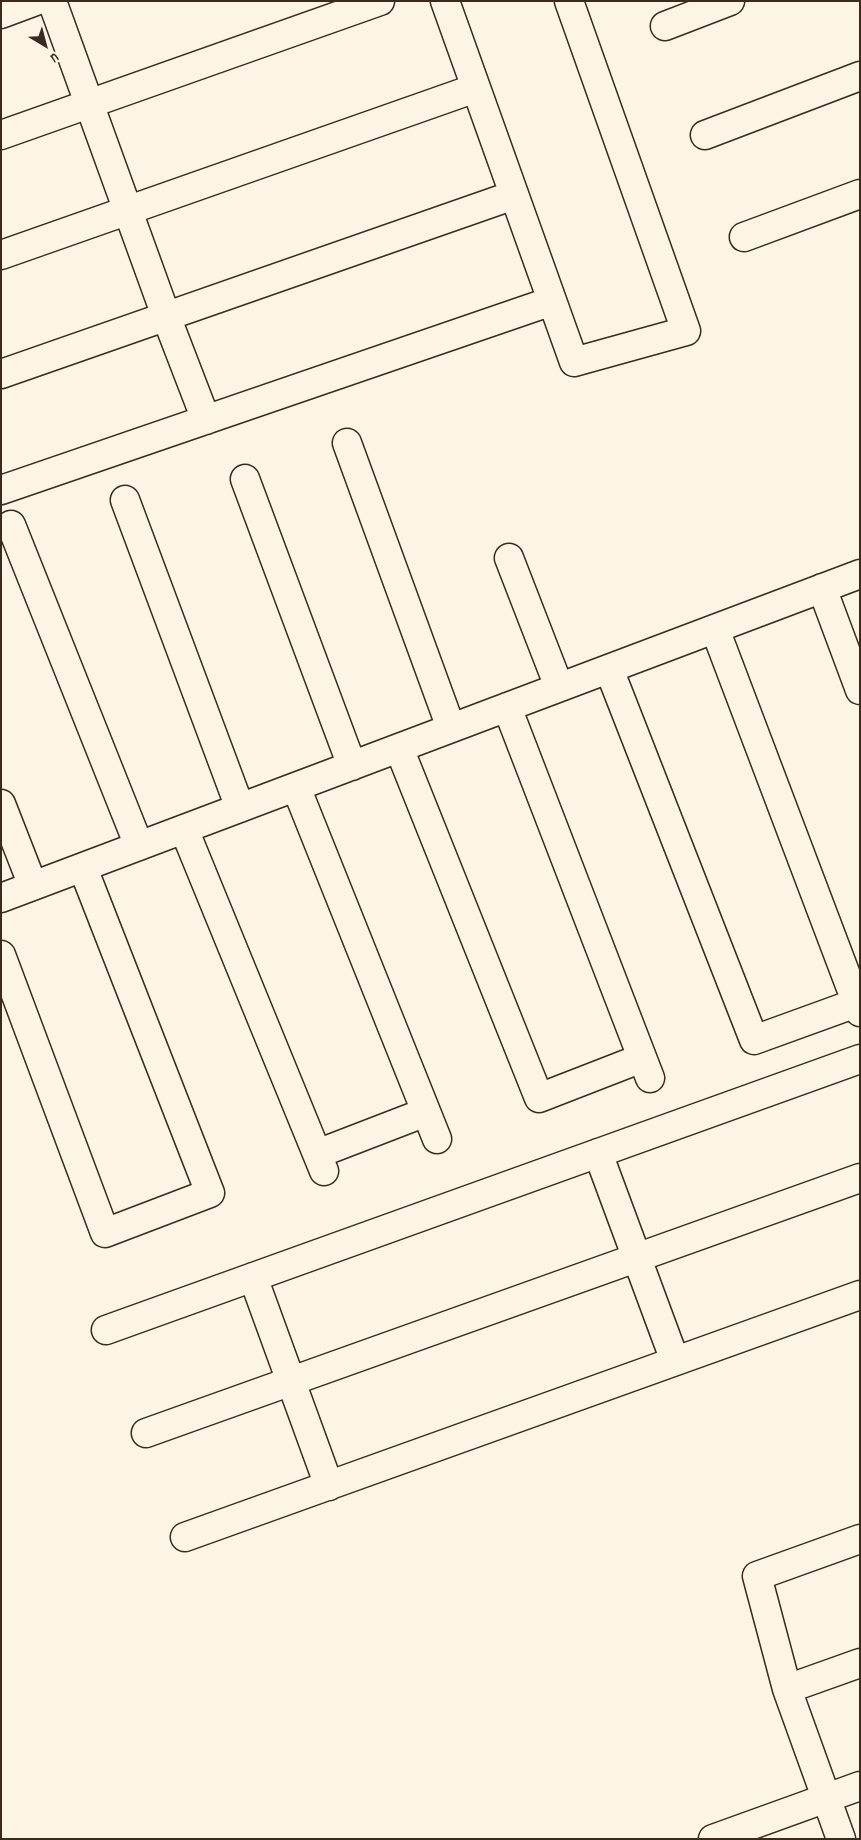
<!DOCTYPE html>
<html>
<head>
<meta charset="utf-8">
<style>
	body { margin:0 }
	#map { position:relative; width:861px; height:1840px; overflow:hidden; background:#fcf5e5; font-family:Dekko,sans-serif }
	canvas { display:block }
	.frame { position:absolute; inset:0; border:2px solid #3b2a1e; pointer-events:none }
	.north { position:absolute; left:20px; top:20px; width:50px; height:50px; -webkit-text-stroke:4px #fcf5e5; paint-order:stroke; rotate:143deg; font-size:14px; font-weight:700; line-height:20px; text-align:center; color:#3b2a1e }
	.north::after { content:''; display:block; margin:auto; width:18px; height:22px; background:#3b2a1e; clip-path:polygon(50% 0,100% 100%,50% 72%,0 100%) }
</style>
</head>
<body>
<div id="map">
<canvas width="861" height="1840"></canvas>
<div class="frame"></div>
<div class="north">U</div>
</div>
<script>
const g = document.querySelector('canvas').getContext('2d');
g.lineJoin = 'round';
function toPath(rows) {
  const path = new Path2D();
  for (const r of rows) {
    path.moveTo(r[0], r[1]);
    for (let i = 2; i < r.length; i += 2) path.lineTo(r[i], r[i + 1]);
  }
  return path;
}
function stroke(path, color, width, dash) {
  g.strokeStyle = color;
  g.lineWidth = width;
  g.lineCap = dash ? 'butt' : 'round';
  g.setLineDash(dash || []);
  g.stroke(path);
}
const street = toPath([
	[52,1,166,316,206,420],
	[445,1,574,362,686,331,569,1],
	[1,14,36,1],
	[665,26,730,1],
	[1,135,380,1],
	[705,135,860,76],
	[744,237,860,194],
	[1,255,476,88],
	[1,374,514,195],
	[347,443,451,728],
	[245,479,352,766],
	[1,490,552,301],
	[125,500,240,808],
	[11,525,139,846],
	[509,558,559,687],
	[822,588,860,690],
	[715,629,860,1012],
	[609,669,754,1040,856,1003],
	[507,707,650,1078],
	[399,748,539,1098,642,1058],
	[296,787,437,1139],
	[1,804,33,886],
	[184,829,324,1171],
	[1,898,860,574],
	[1,955,105,1233,210,1193,83,868],
	[598,1153,675,1361],
	[317,1154,426,1112],
	[253,1277,329,1486],
	[106,1330,860,1059],
	[146,1433,860,1178],
	[185,1537,860,1295],
	[787,1689,860,1663],
	[713,1839,860,1786],
	[841,1839,787,1689,757,1576,860,1539]
]);
stroke(street, '#3b2a1e', 31);
stroke(street, '#fcf5e5', 28);
</script>
</body>
</html>
